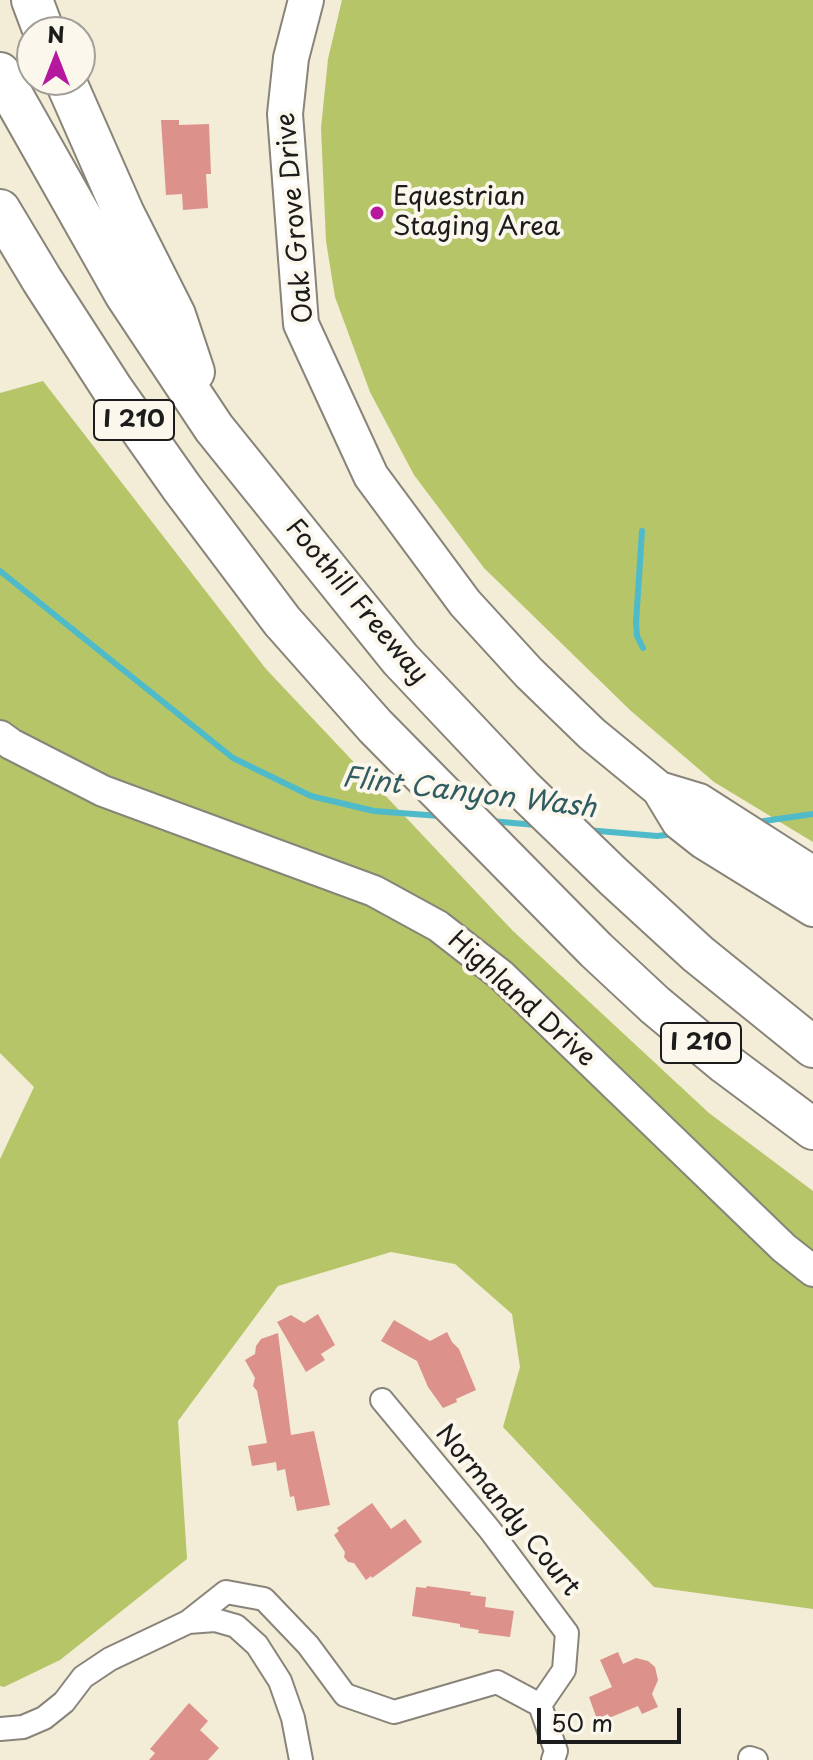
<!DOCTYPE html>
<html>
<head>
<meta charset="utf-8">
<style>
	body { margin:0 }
	#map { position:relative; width:813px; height:1760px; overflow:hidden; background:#f3ecd6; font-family:"Playpen Sans",sans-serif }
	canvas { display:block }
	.north { position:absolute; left:16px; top:16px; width:80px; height:80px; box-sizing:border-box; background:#fbf7ec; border:2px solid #a29f99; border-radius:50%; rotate:0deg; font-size:22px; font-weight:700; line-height:32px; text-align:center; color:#1c1c1c }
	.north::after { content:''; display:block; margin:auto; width:28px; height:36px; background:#b5179e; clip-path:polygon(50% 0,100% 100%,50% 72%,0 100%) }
	.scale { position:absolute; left:537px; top:1708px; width:144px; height:36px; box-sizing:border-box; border:4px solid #1c1c1c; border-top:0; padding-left:10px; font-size:24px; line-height:28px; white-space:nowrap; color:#1c1c1c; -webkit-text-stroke:6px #fbf7ec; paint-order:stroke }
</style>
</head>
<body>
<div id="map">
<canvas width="813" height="1760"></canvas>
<div class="north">N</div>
<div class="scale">50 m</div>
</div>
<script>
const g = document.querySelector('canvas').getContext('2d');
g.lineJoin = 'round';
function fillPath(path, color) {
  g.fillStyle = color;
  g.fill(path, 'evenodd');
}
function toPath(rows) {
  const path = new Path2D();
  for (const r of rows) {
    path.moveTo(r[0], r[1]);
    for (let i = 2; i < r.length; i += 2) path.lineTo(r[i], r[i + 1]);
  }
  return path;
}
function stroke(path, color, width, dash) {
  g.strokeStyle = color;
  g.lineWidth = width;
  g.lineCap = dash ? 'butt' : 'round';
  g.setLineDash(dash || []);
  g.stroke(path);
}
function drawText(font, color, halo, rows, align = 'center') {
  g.font = font + ' "Playpen Sans",sans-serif';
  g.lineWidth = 8;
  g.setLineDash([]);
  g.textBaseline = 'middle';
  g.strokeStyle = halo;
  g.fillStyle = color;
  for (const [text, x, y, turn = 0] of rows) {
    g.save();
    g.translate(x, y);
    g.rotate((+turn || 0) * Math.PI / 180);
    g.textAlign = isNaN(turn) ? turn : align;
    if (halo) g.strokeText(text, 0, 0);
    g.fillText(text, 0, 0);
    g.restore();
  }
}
fillPath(toPath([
	[342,0,813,0,813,842,714,782,631,711,484,568,414,475,370,392,335,297,326,241,321,128,328,59],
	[43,381,266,669,512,930,709,1113,813,1191,813,1609,654,1587,503,1427,520,1367,512,1314,455,1264,391,1252,278,1286,178,1421,187,1559,60,1660,4,1687,0,1686,0,1159,34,1087,0,1053,0,393]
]), '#b5c568');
stroke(toPath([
	[642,531,636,623,637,636,643,648],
	[0,571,233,758,311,796,374,811,440,816],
	[491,821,536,825],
	[757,822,813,814],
	[587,830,657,836,675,834]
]), '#4fbbca', 6);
fillPath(toPath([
	[161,120,179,120,179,125,209,124,211,174,206,174,208,208,183,210,182,194,166,195],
	[318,1314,335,1345,321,1354,325,1360,306,1372,277,1322,291,1315,304,1323],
	[394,1320,430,1341,447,1332,452,1342,459,1349,476,1390,456,1399,457,1402,443,1408,428,1387,417,1361,381,1341],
	[278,1333,291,1435,314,1431,330,1505,297,1511,294,1496,290,1497,285,1469,277,1471,276,1462,252,1466,248,1446,267,1443,257,1391,253,1386,255,1378,245,1360,255,1354,256,1346,261,1339],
	[372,1503,391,1529,405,1519,422,1542,372,1578,371,1576,366,1580,354,1563,348,1562,344,1557,345,1552,334,1535,339,1531,337,1528],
	[427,1586,471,1592,470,1595,486,1597,485,1607,514,1611,510,1637,478,1633,479,1630,460,1627,460,1624,412,1616,416,1587,426,1588],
	[618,1652,623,1664,636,1658,648,1661,655,1667,658,1680,652,1694,658,1707,642,1714,638,1706,609,1718,608,1714,597,1719,589,1697,612,1687,600,1660],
	[189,1703,208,1721,200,1730,219,1748,208,1760,149,1760,155,1753,150,1749]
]), '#dc928b');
const street = toPath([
	[382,1400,490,1530,567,1633,564,1670,540,1705],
	[188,1622,226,1592,264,1599,308,1645,345,1695,394,1712,497,1682,540,1705,556,1751,553,1760],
	[0,1729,23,1727,44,1718,64,1702,83,1677,110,1659,188,1622,215,1620,236,1626,257,1645,280,1681,293,1718,301,1760],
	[750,1758,756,1760]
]);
const secondary = toPath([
	[0,736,11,744,103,791,374,891,438,926,501,975,784,1248,813,1271]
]);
const primary = toPath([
	[306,0,291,58,285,114,301,324,371,476,465,603,529,673,592,734,659,789,679,822,703,841,813,909],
	[659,789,699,801,813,874]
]);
const highway = toPath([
	[32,0,44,32],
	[0,73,125,294,214,428,400,659,522,788,614,877,698,954,813,1047],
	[65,80,124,214,175,315,194,372],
	[0,210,42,280,113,390,182,488,282,621,375,726,596,950,655,1005,726,1064,813,1129]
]);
stroke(street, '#888479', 26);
stroke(secondary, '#888479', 34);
stroke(primary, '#888479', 38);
stroke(highway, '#888479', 44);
stroke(street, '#fff', 22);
stroke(secondary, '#fff', 30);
stroke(primary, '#fff', 34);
stroke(highway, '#fff', 40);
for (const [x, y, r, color] of [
	[377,213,8,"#b5179e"]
]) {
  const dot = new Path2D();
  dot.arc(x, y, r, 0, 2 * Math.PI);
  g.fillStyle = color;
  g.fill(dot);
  stroke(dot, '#fbf7ec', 3);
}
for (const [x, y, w] of [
	[134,420,80],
	[701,1043,80]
]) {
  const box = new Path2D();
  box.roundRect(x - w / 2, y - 20, w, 40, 6);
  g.fillStyle = '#fbf7ec';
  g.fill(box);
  stroke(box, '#1c1c1c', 2);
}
drawText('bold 24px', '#1c1c1c', null, [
	["I 210",134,420],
	["I 210",701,1043]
]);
drawText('26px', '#1c1c1c', '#fbf7ec', [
	["Equestrian",393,198],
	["Staging Area",393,228]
], 'left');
drawText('26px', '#1c1c1c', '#fbf7ec', [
	["Oak Grove Drive",296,218,-95],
	["Foothill Freeway",356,602,50],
	["Highland Drive",521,1000,42],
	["Normandy Court",507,1511,51]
]);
drawText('italic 28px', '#305c62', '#fbf7ec', [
	["Flint Canyon Wash",469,794,7]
]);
</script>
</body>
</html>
